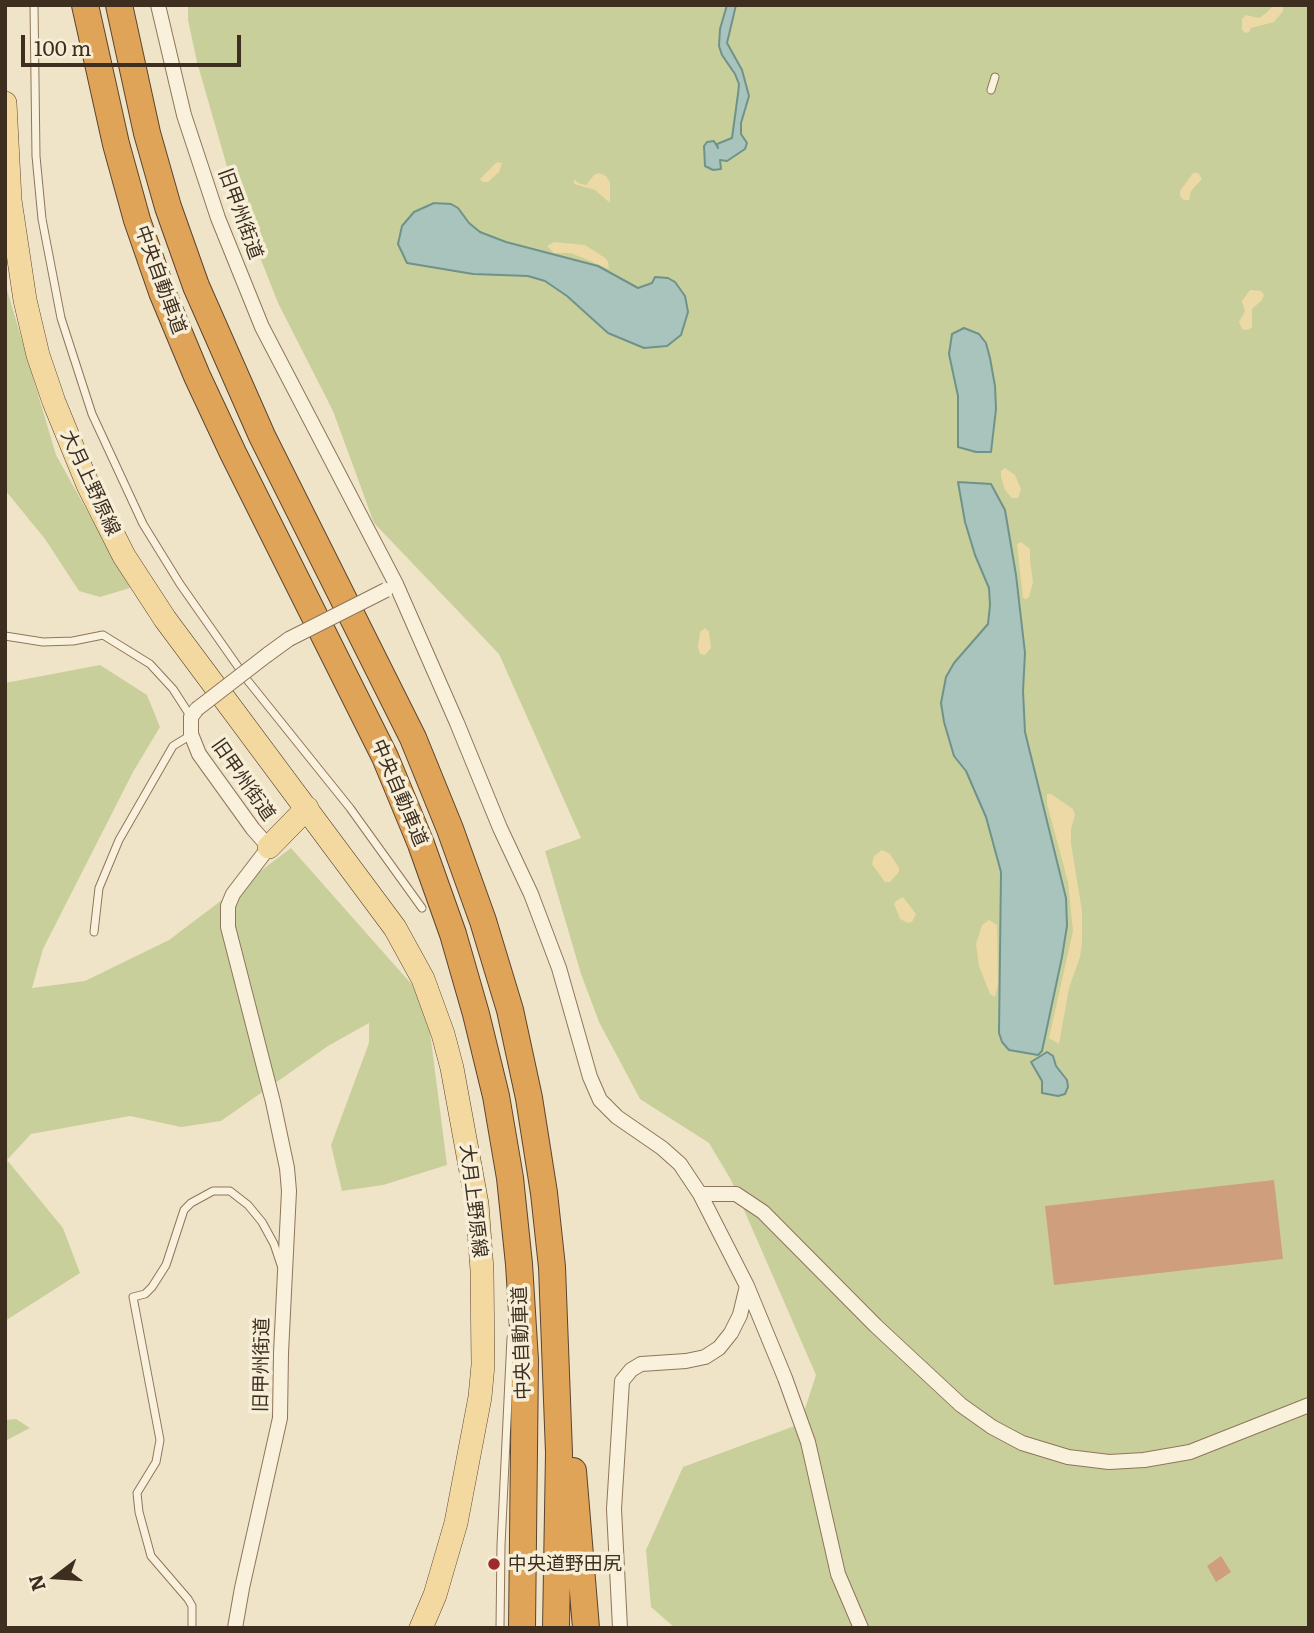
<!DOCTYPE html>
<html>
<head>
<meta charset="utf-8">
<style>
	body { margin:0 }
	#map { position:relative; width:1314px; height:1633px; overflow:hidden; background:#f0e4c8; font-family:Literata,serif }
	canvas { display:block }
	.frame { position:absolute; inset:0; border:7px solid #3d2e20; pointer-events:none }
	.north { position:absolute; left:21px; top:1542px; width:70px; height:70px; -webkit-text-stroke:5px #f7eed8; paint-order:stroke; rotate:253deg; font-size:19px; font-weight:700; line-height:28px; text-align:center; color:#3d2e20 }
	.north::after { content:''; display:block; margin:auto; width:24px; height:32px; background:#3d2e20; clip-path:polygon(50% 0,100% 100%,50% 72%,0 100%) }
	.scale { position:absolute; left:21px; top:35px; width:220px; height:32px; box-sizing:border-box; border:4px solid #3d2e20; border-top:0; padding-left:9px; font-size:21px; line-height:24px; white-space:nowrap; color:#3d2e20; -webkit-text-stroke:5px #f7eed8; paint-order:stroke }
</style>
</head>
<body>
<div id="map">
<canvas width="1314" height="1633"></canvas>
<div class="frame"></div>
<div class="north">N</div>
<div class="scale">100 m</div>
</div>
<script>
const g = document.querySelector('canvas').getContext('2d');
g.lineJoin = 'round';
function fillPath(path, color) {
  g.fillStyle = color;
  g.fill(path, 'evenodd');
}
function toPath(rows) {
  const path = new Path2D();
  for (const r of rows) {
    path.moveTo(r[0], r[1]);
    for (let i = 2; i < r.length; i += 2) path.lineTo(r[i], r[i + 1]);
  }
  return path;
}
function stroke(path, color, width, dash) {
  g.strokeStyle = color;
  g.lineWidth = width;
  g.lineCap = dash ? 'butt' : 'round';
  g.setLineDash(dash || []);
  g.stroke(path);
}
function drawText(font, color, halo, rows, align = 'center') {
  g.font = font + ' Literata,"Noto Sans JP",serif';
  g.lineWidth = 7;
  g.setLineDash([]);
  g.textBaseline = 'middle';
  g.strokeStyle = halo;
  g.fillStyle = color;
  for (const [text, x, y, turn = 0] of rows) {
    g.save();
    g.translate(x, y);
    g.rotate((+turn || 0) * Math.PI / 180);
    g.textAlign = isNaN(turn) ? turn : align;
    if (halo) g.strokeText(text, 0, 0);
    g.fillText(text, 0, 0);
    g.restore();
  }
}
fillPath(toPath([
	[188,5,1309,5,1309,1628,675,1628,651,1607,646,1550,683,1467,800,1424,816,1375,731,1180,709,1143,640,1099,599,1022,581,974,545,851,581,838,499,654,374,523,333,411,278,303,234,191,197,62,188,20],
	[5,283,56,455,130,588,100,597,79,591,45,539,5,490],
	[100,665,147,695,160,727,133,772,43,949,32,988,85,981,169,940,291,848,414,987,430,1032,447,1165,383,1185,342,1191,331,1145,369,1043,369,1023,328,1046,221,1121,181,1127,130,1116,31,1134,7,1160,63,1228,80,1273,5,1321,5,683],
	[16,1419,30,1428,5,1441,5,1420]
]), '#c9cf9b');
fillPath(toPath([
	[1274,5,1283,5,1283,11,1274,22,1251,28,1249,32,1245,33,1242,30,1242,19,1246,15,1259,18,1265,14],
	[497,162,502,163,499,172,488,182,483,182,480,179],
	[599,173,606,176,610,182,610,203,595,190,574,184,574,179,578,183,586,185,594,175],
	[1193,173,1198,173,1202,179,1191,191,1189,200,1184,200,1180,196,1180,191],
	[554,242,585,245,605,258,608,262,609,269,571,253,554,253,547,246],
	[1250,290,1261,291,1264,295,1261,301,1252,309,1252,327,1248,330,1242,329,1239,322,1245,311,1242,301],
	[1005,468,1015,475,1021,489,1018,498,1012,498,1005,490,1001,477,1001,471],
	[1021,542,1030,549,1030,561,1033,582,1029,597,1026,599,1023,598,1017,544],
	[705,628,709,632,711,648,705,655,700,654,698,647,700,632],
	[1047,794,1051,794,1073,809,1075,815,1071,829,1071,844,1082,911,1082,942,1080,957,1069,988,1059,1044,1049,1038,1073,931,1068,882,1047,804],
	[882,850,890,854,899,868,899,872,890,882,885,882,872,864,874,856],
	[903,897,916,914,912,922,908,923,900,919,894,904,896,901],
	[989,920,997,925,998,984,995,997,990,994,979,966,976,944,982,925]
]), '#ecd9a5');
const water = toPath([
	[727,5,736,5,727,43,742,70,749,96,741,123,741,134,747,143,745,149,727,161,720,160,721,169,713,170,705,166,704,146,707,142,714,141,718,148,717,144,732,138,738,94,739,84,735,74,722,55,719,46,720,29,727,5],
	[434,203,451,204,458,208,469,223,480,232,506,242,598,266,638,288,652,283,655,277,668,278,675,282,685,296,688,312,681,335,667,346,644,348,608,333,567,296,545,281,528,276,473,274,407,263,398,244,402,226,414,212,434,203],
	[964,328,979,334,986,343,990,358,995,386,996,409,991,452,976,452,958,447,958,396,949,354,952,334,964,328],
	[958,482,991,484,1005,510,1016,575,1025,653,1023,691,1025,732,1066,898,1067,926,1062,957,1042,1051,1038,1055,1009,1050,1002,1042,999,1033,1001,872,986,817,966,771,954,756,944,722,941,703,946,677,954,663,988,624,990,605,989,588,975,555,965,522,958,482],
	[1047,1052,1053,1056,1056,1066,1067,1080,1068,1087,1065,1094,1058,1096,1042,1093,1042,1081,1031,1062,1047,1052]
]);
fillPath(water, '#a9c4bc');
stroke(water, '#6f938a', 2);
fillPath(toPath([
	[1274,1180,1283,1259,1054,1285,1045,1206],
	[1221,1556,1231,1572,1216,1582,1207,1566]
]), '#cf9f7d');
const lane = toPath([
	[34,5,36,156,42,219,61,318,92,414,143,524,180,584,248,681,350,808,422,908],
	[991,90,995,77],
	[5,636,43,642,73,641,103,635,150,664,173,689,191,717],
	[94,932,99,888,119,840,173,746,191,735],
	[192,1628,192,1606,188,1599,151,1556,139,1512,137,1493,156,1462,160,1440,133,1297,145,1294,152,1287,166,1265,184,1210,191,1203,213,1191,230,1191,248,1205,262,1222,274,1244,281,1265],
	[500,1628,501,1545,511,1338]
]);
const street = toPath([
	[158,5,184,115,218,218,262,327,396,584,457,723,500,828,531,894,559,968,590,1077,600,1100,617,1117,662,1148,680,1164,700,1194,747,1286,785,1378,808,1442,838,1574,861,1628],
	[267,655,289,639],
	[197,709,191,717,191,734,199,754,253,829,269,847,233,894,228,906,228,927,273,1102,287,1168,289,1191,281,1353,280,1418,242,1588,235,1628],
	[700,1194,736,1194,763,1212,876,1326,961,1405,992,1427,1022,1443,1068,1457,1109,1462,1144,1460,1190,1452,1309,1405],
	[620,1628,614,1509,622,1381,631,1370,641,1364,686,1361,705,1357,719,1348,731,1333,740,1315,747,1286]
]);
const primary = toPath([
	[5,103,10,200,25,300,38,355,54,402,88,485,124,556,165,619,395,928,423,979,443,1034,452,1068,477,1204,482,1270,483,1365,480,1397,456,1523,435,1595,421,1628],
	[269,847,307,808]
]);
const highway = toPath([
	[85,5,116,144,137,220,162,292,197,376,233,453,385,757,421,844,453,934,476,1014,496,1096,510,1178,519,1264,525,1360,522,1628],
	[119,5,147,133,168,207,196,286,262,436,413,738,450,829,483,921,510,1010,529,1098,544,1193,552,1267,559,1453,556,1628],
	[573,1471,586,1628]
]);
stroke(lane, '#8d765c', 9);
stroke(street, '#8d765c', 16);
stroke(primary, '#5b4430', 24);
stroke(highway, '#5b4430', 28);
stroke(lane, '#faf1dc', 7);
stroke(street, '#faf1dc', 14);
stroke(primary, '#f3d9a0', 23);
stroke(highway, '#e0a458', 26);
const streetBridge = toPath([
	[289,639,386,590],
	[197,709,267,655]
]);
stroke(streetBridge, '#8d765c', 16, []);
stroke(streetBridge, '#faf1dc', 14);
for (const [x, y, r, color] of [
	[494,1564,7,"#9e2a2b"]
]) {
  const dot = new Path2D();
  dot.arc(x, y, r, 0, 2 * Math.PI);
  g.fillStyle = color;
  g.fill(dot);
  stroke(dot, '#f7eed8', 2.5);
}
drawText('19px', '#3d2e20', '#f7eed8', [
	["旧甲州街道",240,214,70],
	["中央自動車道",160,280,70],
	["大月上野原線",90,483,65],
	["旧甲州街道",243,780,55],
	["中央自動車道",399,793,67],
	["大月上野原線",473,1201,83],
	["中央自動車道",522,1343,-92],
	["旧甲州街道",262,1365,-89]
]);
drawText('19px', '#3d2e20', '#f7eed8', [
	["中央道野田尻",508,1564]
], 'left');
</script>
</body>
</html>
